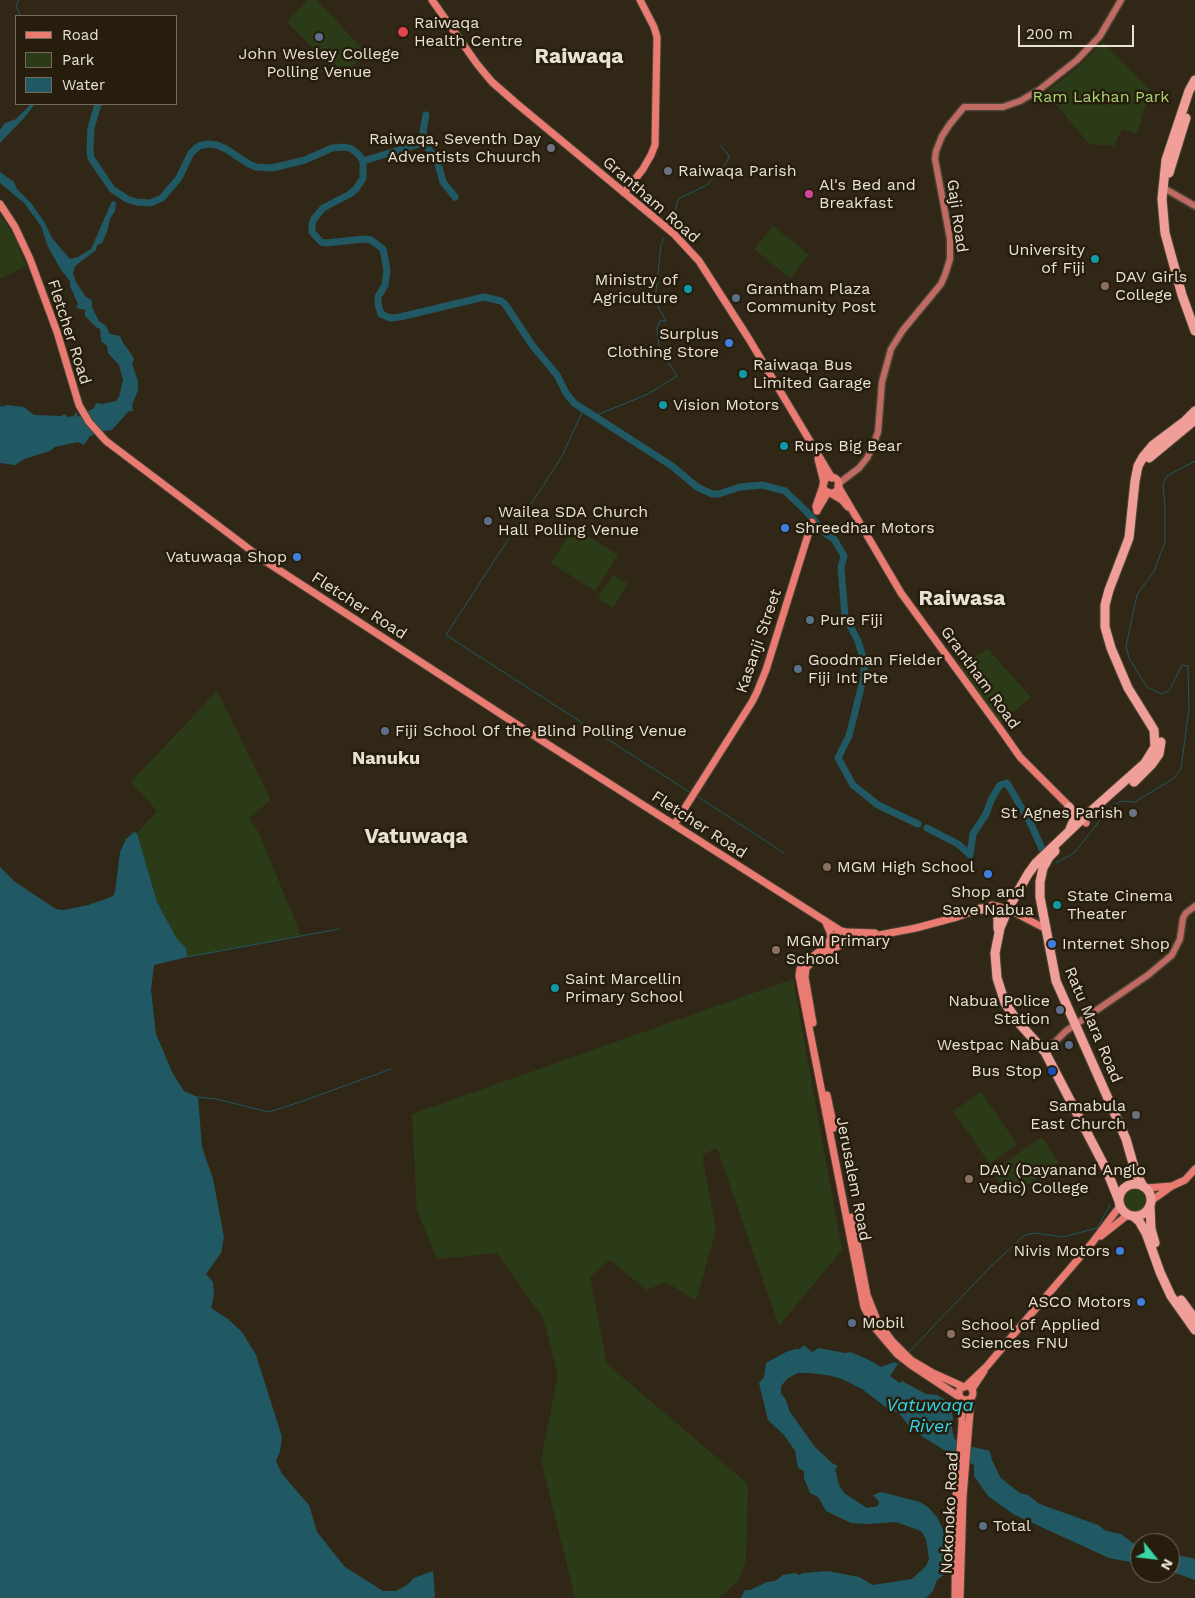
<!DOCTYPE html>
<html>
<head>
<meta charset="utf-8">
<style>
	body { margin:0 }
	#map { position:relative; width:1195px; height:1598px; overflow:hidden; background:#302716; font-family:"Work Sans",sans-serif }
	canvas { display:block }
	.legend { position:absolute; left:15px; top:15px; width:162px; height:90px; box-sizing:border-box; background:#261d0c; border:1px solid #736b5d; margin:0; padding:6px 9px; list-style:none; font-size:15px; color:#e7e1d6 }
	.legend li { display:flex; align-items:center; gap:10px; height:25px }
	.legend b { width:25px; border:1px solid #736b5d }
	.north { position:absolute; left:1130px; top:1533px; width:50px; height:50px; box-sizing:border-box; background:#261d0c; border:1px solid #736b5d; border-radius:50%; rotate:119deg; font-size:14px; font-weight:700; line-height:20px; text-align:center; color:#e7e1d6 }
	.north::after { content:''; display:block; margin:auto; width:18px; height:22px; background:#38d4a6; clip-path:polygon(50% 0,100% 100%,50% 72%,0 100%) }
	.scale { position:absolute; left:1018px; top:25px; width:116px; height:22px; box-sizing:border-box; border:2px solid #e7e1d6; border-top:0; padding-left:6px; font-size:15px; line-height:18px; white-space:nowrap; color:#e7e1d6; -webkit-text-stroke:4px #261d0c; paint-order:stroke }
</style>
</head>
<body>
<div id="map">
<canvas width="1195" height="1598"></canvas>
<ul class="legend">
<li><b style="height:6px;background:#e97b72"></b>Road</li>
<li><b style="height:14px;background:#2c3b17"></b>Park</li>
<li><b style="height:14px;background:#205963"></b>Water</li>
</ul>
<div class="north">N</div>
<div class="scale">200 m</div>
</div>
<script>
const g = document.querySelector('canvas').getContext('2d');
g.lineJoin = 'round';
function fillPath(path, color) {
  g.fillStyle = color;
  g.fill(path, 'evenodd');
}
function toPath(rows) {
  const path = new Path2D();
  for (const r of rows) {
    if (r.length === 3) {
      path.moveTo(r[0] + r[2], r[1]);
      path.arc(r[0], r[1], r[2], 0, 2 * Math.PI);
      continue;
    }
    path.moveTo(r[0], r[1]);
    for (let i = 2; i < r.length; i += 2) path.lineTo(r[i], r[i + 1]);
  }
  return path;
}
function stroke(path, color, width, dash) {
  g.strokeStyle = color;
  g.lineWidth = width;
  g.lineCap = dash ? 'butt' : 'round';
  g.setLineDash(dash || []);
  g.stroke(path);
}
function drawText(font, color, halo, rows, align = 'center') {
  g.font = font + ' "Work Sans",sans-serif';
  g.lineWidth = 5;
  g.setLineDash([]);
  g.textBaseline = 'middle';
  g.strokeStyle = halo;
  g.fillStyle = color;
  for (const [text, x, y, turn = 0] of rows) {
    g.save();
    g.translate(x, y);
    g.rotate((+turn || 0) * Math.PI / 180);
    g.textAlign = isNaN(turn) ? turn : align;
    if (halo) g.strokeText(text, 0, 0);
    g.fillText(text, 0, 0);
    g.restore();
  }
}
fillPath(toPath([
	[308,0,317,0,366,53,342,77,287,22],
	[1103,42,1150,90,1137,134,1122,129,1114,146,1089,144,1046,92,1076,69],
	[0,215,15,237,26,266,0,279],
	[773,226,809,255,790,278,754,249],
	[574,527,618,555,595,591,551,563],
	[613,575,628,584,613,608,598,598],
	[988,649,1031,697,1000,724,959,666],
	[217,691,271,800,249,818,259,833,301,935,187,957,157,902,137,833,157,811,131,782],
	[793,979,842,1250,779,1326,717,1148,702,1155,716,1230,696,1301,666,1282,647,1290,609,1260,590,1277,607,1364,748,1484,746,1559,739,1580,719,1598,575,1598,541,1460,558,1375,543,1318,497,1253,437,1259,417,1211,412,1114],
	[981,1092,1017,1144,990,1164,953,1111],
	[1042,1137,1059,1163,1009,1197,992,1171],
	[1135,1198,13]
]), '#2c3b17');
fillPath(toPath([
	[30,104,35,104,24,118,0,143,0,130,5,123,16,119,28,107],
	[0,172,14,182,17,189,31,203,45,223,52,238,70,259,78,257,91,249,112,201,116,202,115,211,110,219,107,232,102,243,97,245,96,250,75,266,73,273,76,282,86,297,92,300,92,307,99,321,106,326,110,334,120,336,123,343,130,352,134,359,132,364,138,381,138,390,132,405,133,411,129,411,112,430,105,431,90,436,84,445,78,442,55,447,50,451,24,459,15,465,0,463,0,404,1,407,8,405,24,407,34,415,61,416,65,414,67,417,74,416,76,412,78,417,94,408,96,403,102,404,116,401,119,397,123,380,119,365,108,353,107,346,101,341,100,329,97,328,85,316,85,310,76,308,78,304,70,286,70,281,61,270,48,247,41,226,24,203,0,183],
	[134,832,137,833,157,902,177,939,186,948,187,957,154,965,151,990,156,1034,173,1074,184,1091,198,1097,202,1147,213,1179,224,1237,221,1253,206,1274,213,1282,214,1295,211,1308,228,1319,242,1332,256,1355,282,1437,280,1451,276,1461,282,1474,309,1505,317,1532,345,1567,383,1591,396,1591,407,1585,414,1578,433,1571,435,1596,433,1598,0,1598,0,867,15,882,56,909,64,910,88,905,106,899,113,896,115,892,120,852,126,839],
	[804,1345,812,1352,819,1348,845,1353,850,1352,867,1359,881,1367,894,1362,898,1364,890,1376,900,1383,902,1381,926,1394,937,1395,944,1399,951,1408,953,1418,952,1428,954,1438,960,1444,990,1451,992,1460,1000,1477,1008,1484,1020,1493,1028,1495,1038,1503,1048,1507,1098,1525,1106,1531,1121,1534,1133,1543,1140,1545,1140,1564,1109,1558,1013,1514,988,1496,974,1476,974,1465,947,1452,912,1430,898,1412,892,1412,862,1389,844,1380,832,1376,811,1373,798,1373,788,1378,781,1386,781,1394,785,1398,790,1412,815,1447,832,1463,838,1466,835,1469,839,1485,844,1493,867,1508,878,1506,879,1502,873,1495,881,1492,920,1502,928,1507,937,1517,949,1542,947,1568,945,1574,937,1580,933,1591,926,1598,741,1598,745,1590,750,1590,767,1582,775,1581,783,1575,795,1573,799,1575,803,1573,828,1571,859,1577,873,1585,912,1579,926,1566,929,1559,926,1539,921,1531,896,1522,868,1524,851,1523,826,1511,818,1497,810,1493,804,1478,804,1471,798,1468,795,1451,784,1435,768,1420,759,1383,764,1377,766,1363,786,1352,795,1349,800,1349],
	[1170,1551,1178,1555,1195,1559,1195,1580,1170,1571]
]), '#205963');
stroke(toPath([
	[19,0,16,5,20,16],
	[676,225,675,216,677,202,680,198,707,185,726,163,729,157,727,153,720,145],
	[583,410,561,458,446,635,691,793],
	[595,416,648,394,677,376,659,347,657,328,660,321,666,321,655,301,661,245,664,238],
	[697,796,784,853],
	[1056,863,1075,852,1108,810,1121,801,1135,802,1174,778,1181,769,1189,708,1188,666,1182,665,1169,691,1161,694,1147,687,1129,658,1126,646,1137,595,1154,571,1165,542,1165,509,1163,484,1167,476,1195,461],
	[187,957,339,929],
	[198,1097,216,1099,269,1112,297,1103,391,1069],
	[909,1352,991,1266,1025,1235,1035,1233,1063,1237,1097,1228,1110,1205],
	[898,1364,900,1362]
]), '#205963', 1);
stroke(toPath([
	[98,104,91,128,90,149,91,158,112,189,127,199,136,202,150,203,162,198,179,178,191,153,199,146,208,144,217,145,226,149,249,164,256,167,272,168,305,160,332,148,345,147,352,149,359,155,363,161,363,178,356,189,350,194,323,208,314,219,312,224,312,232,321,242,326,243,364,239,371,240,383,249,387,270,385,285,378,297,378,304,381,314,390,318,400,317,484,297,501,301,505,304,532,345,557,375,566,393,574,403,672,466,697,487,712,494,719,494,740,487,762,485,785,491,806,511,825,533,834,539,844,556,841,568,845,616,858,641,864,661,864,676,849,736,838,758,853,785,878,805,918,824],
	[426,115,423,131,427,147,437,160,443,182,455,197],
	[363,161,426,142],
	[927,828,958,844,970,855,973,834,986,814,991,800,1000,785,1007,783,1031,824,1042,849]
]), '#205963', 7);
const secondary = toPath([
	[1162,187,1195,206],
	[838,484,859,468,867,458,872,448,878,432,882,382,891,349,903,330,941,284,945,275,950,259,950,239,935,159,936,151,942,136,950,124,964,107,1003,107,1020,101,1039,90,1077,60,1100,36,1121,0],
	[1045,1052,1066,1031,1148,975,1172,955,1180,939,1183,918,1186,913,1195,906]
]);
const primary = toPath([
	[432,0,477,64,492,82,516,103,674,234,699,261,749,339,832,478],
	[624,193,643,169,651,155,655,145,657,37,654,27,640,0],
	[0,204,15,227,30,259,57,332,79,405,89,422,106,441,265,561,544,742,841,931],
	[818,459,824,483],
	[831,485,8],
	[838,486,901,593,1001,730,1020,757,1086,823],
	[830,493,842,500,848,507],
	[818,509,828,492],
	[817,511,816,506,823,486],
	[674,825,752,702,757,692,766,670,812,522],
	[842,937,6],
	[846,932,875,933],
	[836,939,805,962,800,969,799,976,864,1307,875,1328,897,1354,911,1365,961,1398],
	[848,941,916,928,957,917,992,905,1008,909,1046,929],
	[826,945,831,938,830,932,826,923],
	[823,955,842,944],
	[810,964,806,968,805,977,813,1023],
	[827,1095,834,1128],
	[1146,1188,1172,1186],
	[1151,1201,1172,1186,1185,1180,1195,1169],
	[852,1217,867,1295,877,1320,892,1341,911,1360,933,1373,964,1387],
	[1101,1236,1125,1217,1130,1215],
	[966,1393,7],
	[966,1386,987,1366,1019,1328,1092,1243,1120,1206],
	[972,1389,984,1371],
	[955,1598,956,1497,962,1425,962,1399],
	[960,1598,963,1497,971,1399]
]);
const highway = toPath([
	[1195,80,1189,91,1166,160,1162,199,1165,233,1182,295,1195,331],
	[1169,173,1186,118],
	[1149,458,1195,420],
	[1134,782,1152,764,1159,754,1161,742],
	[1069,807,1074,820,1070,829],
	[1055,851,1049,857,1043,868,1040,882,1040,897,1056,981,1126,1139,1136,1174,1143,1186],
	[980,909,992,909,996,911,998,919,998,929],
	[1135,1200,16],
	[1119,1201,1107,1171,1045,1052,1018,1022,1005,1003,997,978,995,953,1000,928,1008,909,1028,874,1036,863,1082,819,1145,763,1155,747,1154,730,1128,688,1111,648,1105,627,1105,605,1109,590,1129,538,1135,481,1138,466,1143,457,1153,445,1185,421,1195,411],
	[1150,1206,1151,1229,1155,1243],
	[1133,1216,1139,1221,1146,1233,1160,1272,1171,1296,1195,1330],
	[1181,1300,1195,1319]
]);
stroke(secondary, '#4d4535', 9);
stroke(primary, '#4d4535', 9);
stroke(highway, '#4d4535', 11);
stroke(secondary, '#bf6a62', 6);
stroke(primary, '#e97b72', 7);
stroke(highway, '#ef9f97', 9);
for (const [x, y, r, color] of [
	[403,32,6,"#e0444e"],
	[319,37,5,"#5c6f8a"],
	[551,148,5,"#6b7280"],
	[668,171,5,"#6b7280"],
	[809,194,5,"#d1479c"],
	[1095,259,5,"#0f9aa8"],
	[1105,286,5,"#8d6e63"],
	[688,289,5,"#0f9aa8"],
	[736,298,5,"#5c6f8a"],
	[729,343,5,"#3f7fe0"],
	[743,374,5,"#0f9aa8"],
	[663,405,5,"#0f9aa8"],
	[784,446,5,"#0f9aa8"],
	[488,521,5,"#5c6f8a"],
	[785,528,5,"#3f7fe0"],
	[297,557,5,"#3f7fe0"],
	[810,620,5,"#5c6f8a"],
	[798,669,5,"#5c6f8a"],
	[385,731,5,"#5c6f8a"],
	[1133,813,5,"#6b7280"],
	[827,867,5,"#8d6e63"],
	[988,874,5,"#3f7fe0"],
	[1057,905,5,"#0f9aa8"],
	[1052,944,5,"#3f7fe0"],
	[776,950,5,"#8d6e63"],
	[555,988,5,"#0f9aa8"],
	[1060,1010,5,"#5c6f8a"],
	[1069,1045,5,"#5c6f8a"],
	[1052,1071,5,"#1a4fb4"],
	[1136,1115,5,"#6b7280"],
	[969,1179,5,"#8d6e63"],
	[1120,1251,5,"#3f7fe0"],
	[1141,1302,5,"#3f7fe0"],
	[852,1323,5,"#5c6f8a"],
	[951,1334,5,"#8d6e63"],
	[983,1526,5,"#5c6f8a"]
]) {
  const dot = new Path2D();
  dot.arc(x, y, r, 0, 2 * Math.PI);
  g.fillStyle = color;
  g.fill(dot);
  stroke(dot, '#261d0c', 2);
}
drawText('16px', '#e7e1d6', '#261d0c', [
	["Raiwaqa",414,23],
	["Health Centre",414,41],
	["John Wesley College",319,54,"center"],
	["Polling Venue",319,72,"center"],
	["Raiwaqa, Seventh Day",541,139,"right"],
	["Adventists Chuurch",541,157,"right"],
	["Raiwaqa Parish",678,171],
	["Al's Bed and",819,185],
	["Breakfast",819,203],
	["University",1085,250,"right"],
	["of Fiji",1085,268,"right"],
	["DAV Girls",1115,277],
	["College",1115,295],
	["Ministry of",678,280,"right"],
	["Agriculture",678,298,"right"],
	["Grantham Plaza",746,289],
	["Community Post",746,307],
	["Surplus",719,334,"right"],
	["Clothing Store",719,352,"right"],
	["Raiwaqa Bus",753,365],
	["Limited Garage",753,383],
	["Vision Motors",673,405],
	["Rups Big Bear",794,446],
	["Wailea SDA Church",498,512],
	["Hall Polling Venue",498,530],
	["Shreedhar Motors",795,528],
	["Vatuwaqa Shop",287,557,"right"],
	["Pure Fiji",820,620],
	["Goodman Fielder",808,660],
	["Fiji Int Pte",808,678],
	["Fiji School Of the Blind Polling Venue",395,731],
	["St Agnes Parish",1123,813,"right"],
	["MGM High School",837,867],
	["Shop and",988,892,"center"],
	["Save Nabua",988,910,"center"],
	["State Cinema",1067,896],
	["Theater",1067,914],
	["MGM Primary",786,941],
	["School",786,959],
	["Internet Shop",1062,944],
	["Saint Marcellin",565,979],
	["Primary School",565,997],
	["Nabua Police",1050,1001,"right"],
	["Station",1050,1019,"right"],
	["Westpac Nabua",1059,1045,"right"],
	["Bus Stop",1042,1071,"right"],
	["Samabula",1126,1106,"right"],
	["East Church",1126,1124,"right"],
	["DAV (Dayanand Anglo",979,1170],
	["Vedic) College",979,1188],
	["Nivis Motors",1110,1251,"right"],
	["ASCO Motors",1131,1302,"right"],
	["Mobil",862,1323],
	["School of Applied",961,1325],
	["Sciences FNU",961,1343],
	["Total",993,1526]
], 'left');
drawText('16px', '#a8d273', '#261d0c', [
	["Ram Lakhan Park",1101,97]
]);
drawText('16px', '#e7e1d6', '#261d0c', [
	["Grantham Road",651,200,41],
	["Gaji Road",957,216,82],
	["Fletcher Road",69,332,72],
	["Fletcher Road",359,606,33],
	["Kasanji Street",759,641,-71],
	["Grantham Road",980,678,54],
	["Fletcher Road",699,825,33],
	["Ratu Mara Road",1093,1025,67],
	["Jerusalem Road",853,1179,79],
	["Nokonoko Road",950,1513,-87]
]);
drawText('bold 18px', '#e7e1d6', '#261d0c', [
	["Nanuku",386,759]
]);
drawText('italic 18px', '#30d5ee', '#261d0c', [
	["Vatuwaqa",930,1406],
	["River",930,1427]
]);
drawText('bold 21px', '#e7e1d6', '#261d0c', [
	["Raiwaqa",579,57],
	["Raiwasa",962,599],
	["Vatuwaqa",416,837]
]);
</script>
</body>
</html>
